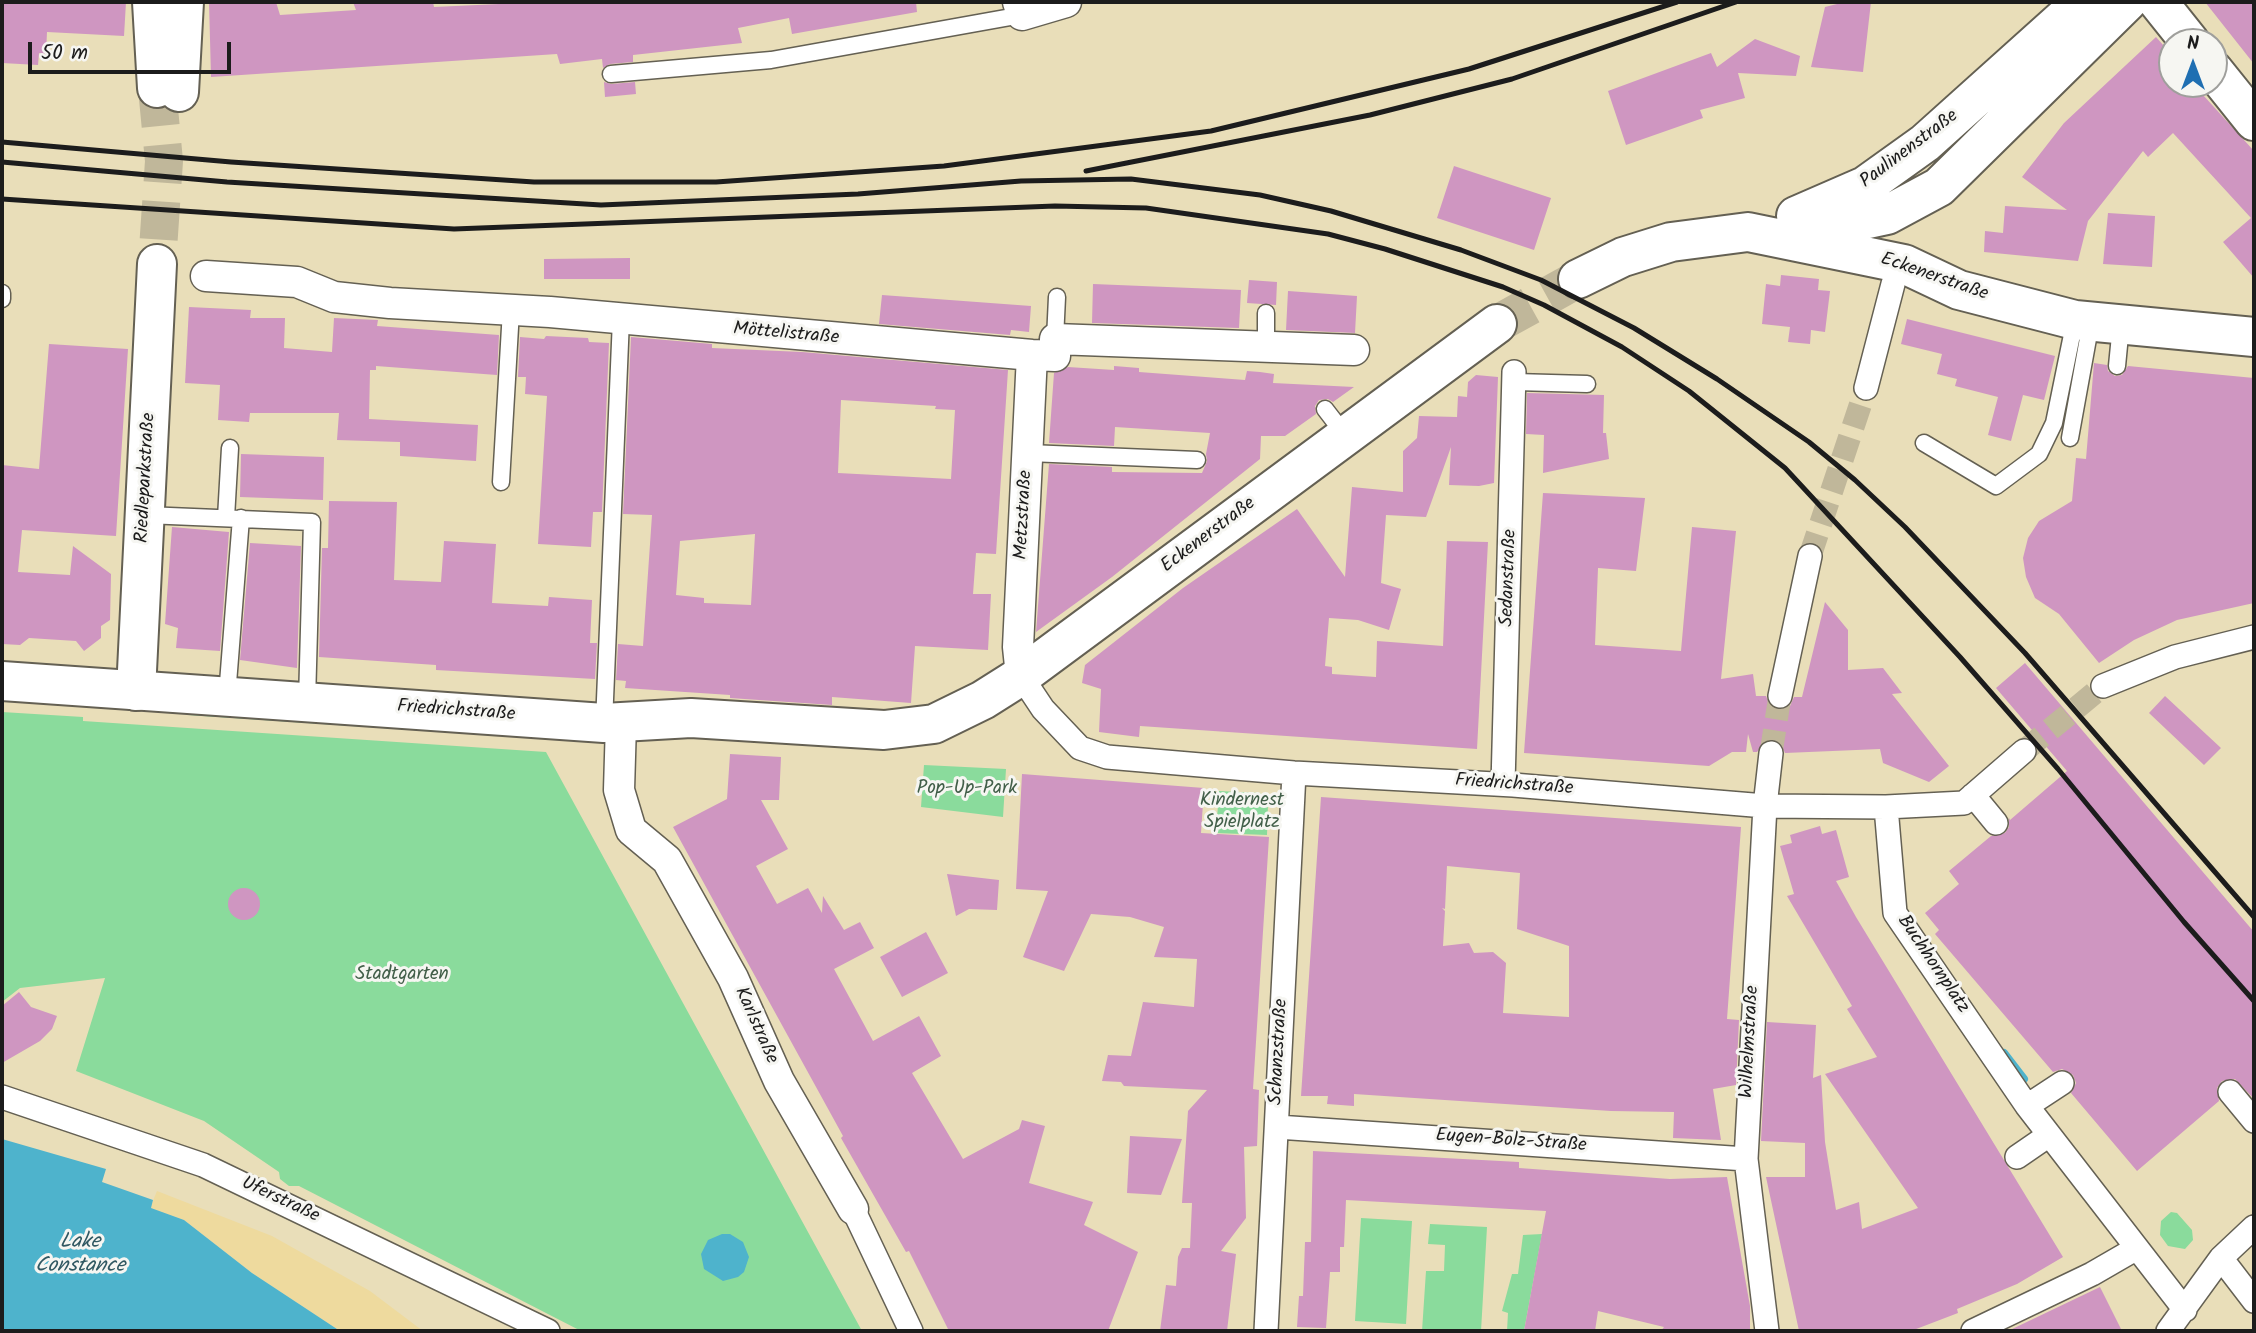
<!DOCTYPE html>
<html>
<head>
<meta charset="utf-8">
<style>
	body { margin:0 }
	#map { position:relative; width:2256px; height:1333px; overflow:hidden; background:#e9deb9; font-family:Kalam,sans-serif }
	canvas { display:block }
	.frame { position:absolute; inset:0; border:4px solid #1c1c1c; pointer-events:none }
	.north { position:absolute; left:2158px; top:28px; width:70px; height:70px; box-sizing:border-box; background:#f6f6f2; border:2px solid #9f9f9c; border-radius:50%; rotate:0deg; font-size:19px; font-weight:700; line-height:28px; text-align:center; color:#1c1c1c }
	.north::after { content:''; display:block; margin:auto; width:24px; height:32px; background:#1f6fb2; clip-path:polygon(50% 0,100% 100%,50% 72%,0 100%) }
	.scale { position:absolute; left:28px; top:42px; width:203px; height:32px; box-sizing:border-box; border:4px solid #1c1c1c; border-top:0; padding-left:9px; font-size:21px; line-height:24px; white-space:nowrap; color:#1c1c1c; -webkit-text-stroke:5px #f6f6f2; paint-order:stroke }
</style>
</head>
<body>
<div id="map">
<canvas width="2256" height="1333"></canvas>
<div class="frame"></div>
<div class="north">N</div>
<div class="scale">50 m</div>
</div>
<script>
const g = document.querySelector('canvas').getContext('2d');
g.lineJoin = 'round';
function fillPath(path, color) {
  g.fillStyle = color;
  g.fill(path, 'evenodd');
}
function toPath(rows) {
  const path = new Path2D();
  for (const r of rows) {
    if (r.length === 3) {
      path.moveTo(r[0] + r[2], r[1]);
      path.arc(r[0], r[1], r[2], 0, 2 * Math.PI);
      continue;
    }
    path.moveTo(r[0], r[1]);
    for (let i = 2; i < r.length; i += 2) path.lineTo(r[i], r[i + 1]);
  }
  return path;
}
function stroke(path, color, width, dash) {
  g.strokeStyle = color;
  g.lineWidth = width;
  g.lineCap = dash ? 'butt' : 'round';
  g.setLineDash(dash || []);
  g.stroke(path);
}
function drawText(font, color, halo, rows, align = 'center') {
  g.font = font + ' Kalam,sans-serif';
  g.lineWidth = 6;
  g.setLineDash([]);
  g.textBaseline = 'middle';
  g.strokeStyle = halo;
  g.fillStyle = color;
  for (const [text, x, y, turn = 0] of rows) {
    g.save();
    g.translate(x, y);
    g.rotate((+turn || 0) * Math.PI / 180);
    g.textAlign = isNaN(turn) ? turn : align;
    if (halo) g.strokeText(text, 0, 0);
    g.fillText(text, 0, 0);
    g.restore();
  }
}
fillPath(toPath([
	[186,706,563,734,562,740,188,715],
	[2,712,83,717,83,721,546,752,862,1331,581,1331,299,1186,289,1186,280,1179,279,1172,204,1121,76,1071,105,978,20,988,2,1002],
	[924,765,1006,769,1003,817,921,807],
	[1219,791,1260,793,1268,803,1267,835,1216,833],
	[2171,1212,2177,1213,2192,1230,2193,1240,2185,1249,2168,1246,2160,1235,2161,1221],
	[1361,1218,1412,1221,1406,1324,1355,1321],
	[1430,1224,1487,1227,1481,1331,1422,1331,1426,1271,1444,1271,1445,1245,1428,1244],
	[1542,1234,1524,1331,1507,1331,1508,1313,1502,1311,1512,1274,1518,1274,1523,1235]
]), '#8adb9c');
fillPath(toPath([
	[157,1191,272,1236,370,1291,423,1331,340,1331,252,1273,184,1220,150,1208]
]), '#eeda9e');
fillPath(toPath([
	[2,1139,106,1169,102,1182,153,1200,151,1208,184,1220,252,1273,340,1331,2,1331],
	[722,1234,730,1234,743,1242,749,1257,744,1272,738,1277,723,1281,704,1269,701,1254,708,1240]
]), '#4eb3cc');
stroke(toPath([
	[2004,1053,2024,1079]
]), '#4eb3cc', 8);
fillPath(toPath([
	[2,2,126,2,124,36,47,32,46,54,39,53,38,65,2,63],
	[209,2,276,2,280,15,356,10,353,2,433,2,434,7,542,2,916,2,917,12,792,34,789,18,738,28,742,43,633,55,633,62,610,64,603,68,602,59,560,64,557,54,211,77],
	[1845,2,1871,2,1863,72,1811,67,1825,7],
	[2205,2,2254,2,2254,64],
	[2156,37,2172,55,2172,84,2193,84,2254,151,2254,278,2223,242,2251,218,2173,133,2148,157,2143,151,2088,221,2078,261,1984,252,1985,231,2003,233,2005,206,2067,210,2022,177,2064,123],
	[1755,39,1800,56,1796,76,1738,73,1745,98,1700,110,1703,118,1626,145,1608,91,1711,53,1717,67],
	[604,82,611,84,635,82,636,94,605,97],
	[1454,166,1551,198,1534,250,1437,218],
	[2108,213,2155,216,2152,267,2103,264],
	[630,258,630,279,544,279,544,259],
	[1781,275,1819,279,1818,290,1830,291,1825,332,1811,330,1810,344,1788,342,1790,327,1762,324,1766,284,1780,286],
	[1249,280,1277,282,1276,305,1247,303],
	[1093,284,1241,290,1239,328,1092,323],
	[1288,291,1357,296,1355,333,1286,330],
	[882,295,1031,306,1029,332,1011,330,1010,335,879,324],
	[189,307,251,310,250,318,285,318,284,348,332,352,334,318,378,320,377,326,499,335,497,375,376,366,376,370,370,370,369,419,478,425,476,461,400,456,400,442,337,440,339,413,250,413,249,422,218,420,220,385,185,383],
	[1907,319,2055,356,2044,400,2023,395,2011,441,1988,435,1998,397,1955,386,1957,379,1937,374,1942,354,1901,344],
	[546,336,588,338,589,342,609,343,602,512,593,512,591,547,538,544,547,396,525,394,526,377,518,377,520,337,544,339],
	[631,337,712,344,712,348,802,352,1008,370,996,554,976,553,973,594,991,594,988,650,915,646,911,703,832,697,832,705,730,698,730,695,625,688,626,681,616,680,618,644,643,646,652,515,623,514],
	[841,400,936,406,935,409,955,410,951,479,838,473],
	[755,534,751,605,704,603,704,598,676,595,680,541],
	[49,344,128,349,116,536,22,530,18,572,70,575,73,546,111,574,110,620,101,626,101,638,84,651,76,641,29,638,20,645,2,644,2,465,39,469],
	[2094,363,2107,365,2108,371,2115,376,2122,375,2128,366,2254,378,2254,603,2177,620,2134,640,2099,663,2059,614,2035,598,2026,577,2023,558,2028,538,2039,521,2072,501,2076,458,2086,459],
	[1114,366,1139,368,1139,372,1245,380,1247,371,1260,372,1274,374,1273,383,1354,387,1333,402,1328,399,1319,400,1315,406,1316,414,1285,436,1261,436,1260,459,1112,577,1036,632,1049,464,1112,467,1112,472,1202,473,1207,461,1206,454,1210,433,1115,427,1114,446,1049,443,1054,373,1068,367,1114,370],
	[1476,375,1498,377,1494,483,1479,486,1449,485,1451,447,1426,517,1386,515,1381,583,1401,589,1389,630,1358,620,1329,618,1325,666,1332,667,1332,674,1376,677,1377,641,1443,646,1447,541,1488,542,1477,749,1140,726,1139,737,1099,732,1101,689,1082,683,1085,665,1183,588,1297,509,1345,577,1352,487,1403,492,1403,451,1417,438,1419,416,1457,417,1458,396,1467,397,1468,382],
	[1527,393,1604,395,1603,433,1606,433,1609,459,1543,473,1544,435,1526,434],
	[241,454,324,457,323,500,240,497],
	[1543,493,1645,498,1636,571,1598,568,1595,645,1681,651,1692,527,1736,531,1721,679,1753,674,1756,696,1766,696,1770,706,1776,709,1790,706,1794,697,1802,697,1825,602,1848,630,1848,670,1883,668,1902,693,1892,694,1949,766,1929,782,1883,763,1880,749,1785,753,1780,742,1772,739,1765,741,1757,752,1753,752,1748,734,1746,752,1732,752,1709,766,1524,753],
	[329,501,397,502,394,580,441,582,444,541,496,544,492,603,548,606,549,597,592,600,590,643,597,643,595,679,436,670,436,665,319,657,322,548,328,548],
	[172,527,229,532,220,651,176,648,178,628,165,624],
	[250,543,301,546,297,668,240,660],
	[2025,663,2254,932,2254,1099,2235,1079,2222,1081,2217,1088,2219,1101,2137,1171,2071,1093,2076,1083,2073,1075,2062,1069,2053,1072,1935,934,1939,930,1925,913,1959,884,1949,871,1991,836,2005,833,2009,827,2009,818,2010,820,2067,771,1996,688],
	[2165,696,2221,748,2204,765,2149,713],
	[730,754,781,757,779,800,761,800,788,849,756,866,777,904,808,888,822,913,823,896,844,930,860,922,874,948,834,969,873,1041,919,1016,941,1056,912,1073,963,1159,1019,1129,1022,1120,1045,1126,1029,1183,1093,1202,1084,1225,1138,1252,1108,1331,949,1331,909,1251,906,1252,841,1138,843,1136,673,827,727,799],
	[1022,774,1204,788,1201,833,1269,837,1253,1089,1259,1090,1257,1146,1244,1147,1246,1218,1221,1251,1236,1254,1227,1331,1160,1331,1166,1285,1176,1286,1178,1257,1182,1248,1190,1248,1192,1203,1182,1203,1188,1111,1207,1090,1124,1086,1121,1082,1102,1081,1108,1055,1131,1056,1143,1002,1194,1007,1197,959,1154,957,1164,927,1130,917,1091,914,1064,971,1023,957,1048,891,1016,889],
	[1321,797,1741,827,1727,1019,1739,1020,1736,1085,1713,1089,1721,1140,1673,1138,1674,1112,1611,1111,1354,1094,1354,1106,1327,1104,1328,1096,1301,1096],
	[1447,866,1520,873,1517,929,1569,946,1569,1017,1503,1013,1506,963,1493,952,1474,953,1469,943,1443,946,1445,911,1442,908,1445,909],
	[1820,826,1822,834,1836,830,1849,877,1836,881,1856,917,2063,1257,2017,1284,1957,1309,1958,1313,1911,1331,1799,1331,1766,1177,1805,1177,1805,1143,1761,1141,1767,1022,1816,1025,1813,1078,1821,1075,1825,1142,1836,1210,1859,1202,1862,1229,1918,1208,1825,1074,1877,1057,1847,1009,1852,1006,1787,896,1794,894,1780,846,1792,843,1790,835],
	[947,874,999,880,997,910,969,909,956,916],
	[244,904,16],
	[926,932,948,973,902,997,880,957],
	[19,992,31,1007,57,1016,52,1029,40,1041,2,1063,2,1006],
	[1130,1136,1182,1139,1161,1195,1127,1193],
	[1313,1151,1519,1162,1519,1168,1670,1179,1727,1177,1750,1306,1750,1331,1661,1331,1664,1327,1598,1311,1595,1331,1524,1331,1546,1211,1346,1200,1344,1247,1340,1247,1340,1272,1330,1272,1326,1328,1297,1327,1299,1296,1303,1296,1305,1242,1311,1242],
	[2100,1287,2122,1331,2008,1331]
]), '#cf96c1');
stroke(toPath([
	[1810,556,1866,388],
	[2024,751,2103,686],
	[1771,753,1780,696]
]), '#c0b79a', 23, [23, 11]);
stroke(toPath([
	[157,88,164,161,157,264]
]), '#c0b79a', 38, [38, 19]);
stroke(toPath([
	[1497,324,1578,279]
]), '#c0b79a', 38, [38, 19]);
const service = toPath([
	[611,74,771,60,1022,15],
	[2,293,2,299],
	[1055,339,1057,297],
	[1266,348,1266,313],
	[2117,366,2121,325],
	[1515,382,1587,384],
	[1325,409,1345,435],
	[2070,438,2091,322],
	[1924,443,1996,486,2039,454,2054,423,2075,320],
	[1029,453,1197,460],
	[501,482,511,310],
	[146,515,312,522,307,701],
	[226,518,230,448],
	[227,696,241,518],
	[604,723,621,319]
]);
const pedestrian = toPath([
	[1866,388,1893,284],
	[1021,676,1043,709,1080,748,1107,757,1294,773,1513,785,1765,806,1886,807,1964,803,2024,751],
	[2103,686,2175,657,2254,637],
	[1780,696,1810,556],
	[1503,784,1514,372],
	[1973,795,1996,823],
	[1886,807,1895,913,2027,1106,2185,1310],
	[2230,1092,2254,1121],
	[2,1097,203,1165,548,1331],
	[2027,1106,2062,1083],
	[1277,1127,1746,1159],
	[2017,1157,2049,1135],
	[853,1209,911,1331],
	[2221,1258,2254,1301],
	[1266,1331,1294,773],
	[1767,1331,1746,1159,1765,806,1771,753],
	[1973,1331,2092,1274,2137,1248],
	[2168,1331,2221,1258,2254,1227]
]);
const minor = toPath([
	[1018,2,1022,15,1066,2],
	[206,276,297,282,334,297,390,303,550,312,1032,355,1055,356,1055,339,1354,350],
	[1021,676,1018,647,1032,355],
	[621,723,619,790,631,830,667,860,733,978,779,1081,853,1209]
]);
const tertiary = toPath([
	[152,2,157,88],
	[179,92,184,2],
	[136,691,157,264]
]);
const secondary = toPath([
	[2158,2,2190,42],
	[2214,71,2254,121],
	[1796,216,1865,186,1925,143,2082,2],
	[1795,230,1817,230,1887,215,1939,187,2127,2],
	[1578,279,1623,257,1671,242,1748,232,1904,264,1959,290,2075,320,2254,337],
	[2,681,604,723,691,718,884,730,934,724,983,700,1021,676,1497,324]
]);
stroke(service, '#646053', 19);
stroke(pedestrian, '#646053', 26);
stroke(minor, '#646053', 33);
stroke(tertiary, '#646053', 42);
stroke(secondary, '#646053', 42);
stroke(service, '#fff', 16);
stroke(pedestrian, '#fff', 23);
stroke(minor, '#fff', 30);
stroke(tertiary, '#fff', 38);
stroke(secondary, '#fff', 38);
stroke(toPath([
	[2,142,231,162,534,182,716,182,944,166,1211,131,1469,69,1677,2],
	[2,162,227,182,601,205,858,194,1021,181,1131,179,1260,195,1331,211,1461,250,1541,280,1634,328,1717,379,1809,442,1855,480,1905,527,2025,653,2254,917],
	[1086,171,1370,115,1512,79,1736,2],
	[2,199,454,229,1055,206,1146,208,1328,234,1385,249,1503,287,1544,305,1622,347,1689,391,1785,468,1960,657,2058,769,2184,922,2254,1001]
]), '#1c1c1c', 5);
drawText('19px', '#1c1c1c', '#f6f6f2', [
	["Paulinenstraße",1910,150,-37],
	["Eckenerstraße",1934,278,19],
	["Möttelistraße",786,335,5],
	["Riedleparkstraße",147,478,-87],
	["Metzstraße",1025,515,-87],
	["Eckenerstraße",1209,536,-37],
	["Sedanstraße",1510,578,-88],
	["Friedrichstraße",456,712,4],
	["Friedrichstraße",1514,786,4],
	["Buchhornplatz",1932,965,56],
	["Karlstraße",755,1026,66],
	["Wilhelmstraße",1751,1042,-87],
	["Schanzstraße",1280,1052,-87],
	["Eugen-Bolz-Straße",1511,1142,4],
	["Uferstraße",280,1201,25]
]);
drawText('19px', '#425f49', '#f6f6f2', [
	["Pop-Up-Park",967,790],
	["Kindernest",1242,802],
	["Spielplatz",1242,824],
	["Stadtgarten",402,976]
]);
drawText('italic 21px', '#305862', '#f6f6f2', [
	["Lake",80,1243],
	["Constance",80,1267]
]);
</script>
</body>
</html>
